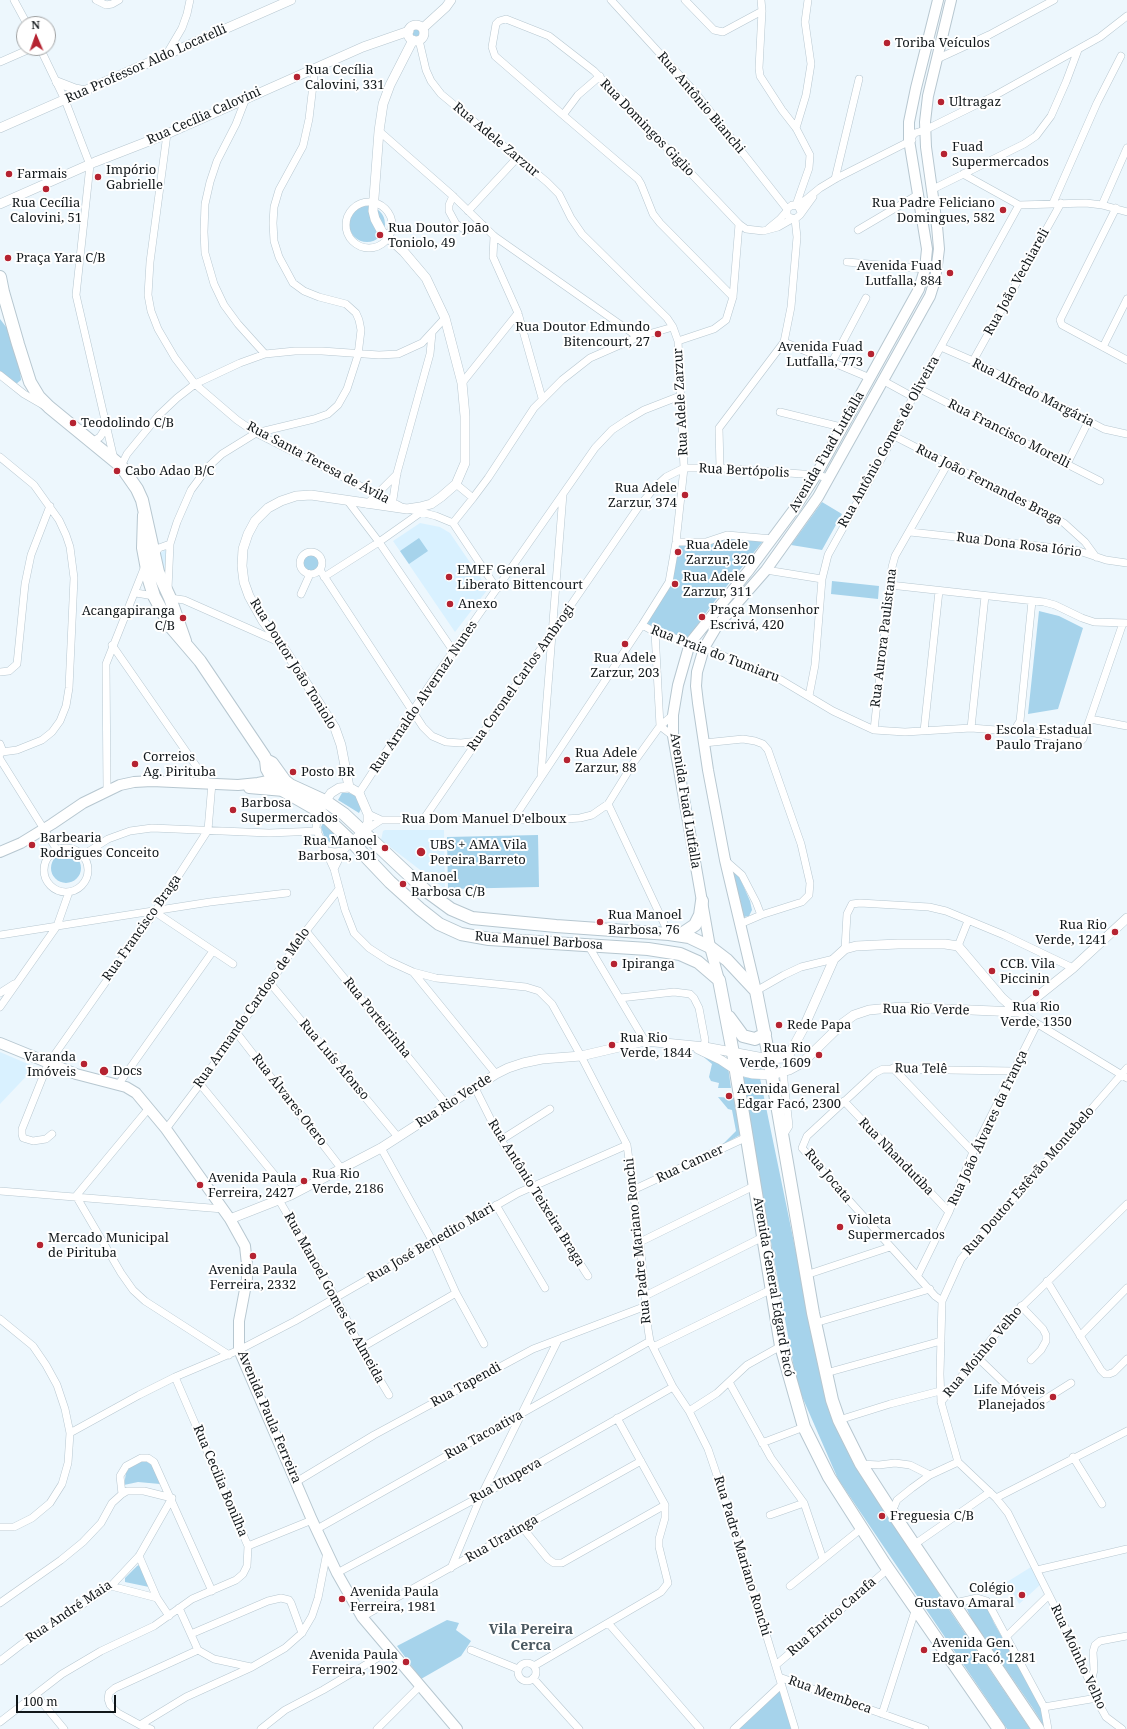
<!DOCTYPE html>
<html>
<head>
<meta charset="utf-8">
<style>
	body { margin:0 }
	#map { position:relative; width:1127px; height:1729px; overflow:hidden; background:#edf7fd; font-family:"Noto Serif",serif }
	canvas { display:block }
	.north { position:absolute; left:16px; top:16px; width:40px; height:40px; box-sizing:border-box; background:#fff; border:1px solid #a0a2a3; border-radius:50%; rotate:358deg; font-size:11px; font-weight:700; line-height:16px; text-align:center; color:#11171a }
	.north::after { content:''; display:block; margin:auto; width:14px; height:18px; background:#b52331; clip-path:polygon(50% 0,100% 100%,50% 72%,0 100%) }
	.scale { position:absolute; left:16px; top:1695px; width:100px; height:18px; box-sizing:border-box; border:2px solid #11171a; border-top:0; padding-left:5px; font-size:12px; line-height:14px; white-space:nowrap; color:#11171a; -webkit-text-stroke:3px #fff; paint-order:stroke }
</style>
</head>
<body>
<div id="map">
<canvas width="1127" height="1729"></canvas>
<div class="north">N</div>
<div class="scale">100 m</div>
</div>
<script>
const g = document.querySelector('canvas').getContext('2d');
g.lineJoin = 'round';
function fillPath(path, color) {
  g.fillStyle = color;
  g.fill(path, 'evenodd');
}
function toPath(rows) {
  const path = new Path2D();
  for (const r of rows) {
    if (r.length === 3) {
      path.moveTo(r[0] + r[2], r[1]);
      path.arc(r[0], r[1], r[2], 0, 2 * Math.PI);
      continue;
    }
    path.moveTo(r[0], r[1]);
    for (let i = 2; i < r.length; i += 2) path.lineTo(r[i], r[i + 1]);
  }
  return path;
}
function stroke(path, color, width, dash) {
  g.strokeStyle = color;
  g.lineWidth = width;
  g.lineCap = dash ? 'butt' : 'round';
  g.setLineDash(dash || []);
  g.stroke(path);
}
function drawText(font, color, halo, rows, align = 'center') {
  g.font = font + ' "Noto Serif",serif';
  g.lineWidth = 4;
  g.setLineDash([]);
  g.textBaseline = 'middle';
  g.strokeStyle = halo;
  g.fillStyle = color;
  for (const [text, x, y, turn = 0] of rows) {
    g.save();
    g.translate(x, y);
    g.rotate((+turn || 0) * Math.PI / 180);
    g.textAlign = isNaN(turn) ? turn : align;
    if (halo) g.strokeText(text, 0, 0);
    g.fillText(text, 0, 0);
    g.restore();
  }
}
fillPath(toPath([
	[420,523,440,527,450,533,488,589,455,632,393,541],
	[166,549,167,574,166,580,158,555],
	[385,830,444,830,445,889,381,840,383,831],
	[0,1052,35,1067,0,1104],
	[1031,1567,1040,1585,1019,1604,1007,1582]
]), '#d9f1ff');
fillPath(toPath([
	[417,32,6],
	[367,224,18],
	[0,319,10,332,19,358,21,380,16,384,0,371],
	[822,502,842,514,822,550,791,545],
	[419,538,428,551,409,564,400,551],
	[728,538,763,541,710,607,687,640,655,631,646,624,669,584,679,544,715,543],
	[311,562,9],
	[832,581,879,586,878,599,831,594],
	[1039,611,1059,616,1083,628,1058,709,1028,714],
	[342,793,349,793,356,796,361,809,359,813,338,800],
	[324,821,343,841,336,846,325,839,321,827],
	[538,835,539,887,448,889,447,837],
	[66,868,15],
	[733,871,740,878,750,901,752,910,749,916,744,917],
	[700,1054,728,1067,731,1088,718,1088,719,1083,711,1081,709,1077,712,1064],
	[738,1056,765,1059,766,1069,740,1068],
	[741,1077,760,1078,821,1373,857,1465,948,1608,1030,1729,1007,1729,838,1479,797,1385],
	[718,1097,734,1098,740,1135,722,1145,736,1131,732,1110,728,1109],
	[144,1461,150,1463,153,1467,160,1484,138,1482,124,1485,126,1473,129,1468,135,1463],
	[139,1565,149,1587,125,1582,125,1578,137,1566],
	[975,1600,982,1600,988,1609,994,1623,1042,1707,1046,1729,1032,1707,972,1620,965,1605],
	[447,1620,459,1623,456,1630,471,1641,461,1656,421,1679,397,1646],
	[780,1689,792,1729,739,1729]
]), '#a6d3eb');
const minor = toPath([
	[14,0,27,24],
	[96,0,106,5,112,4,119,0],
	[611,0,694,91,787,209],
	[685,0,714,30,723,32,762,11],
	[761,0,762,11,759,68,760,76,782,110,796,128,810,155,809,168,796,205],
	[419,40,426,70,431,81,441,94,547,182,559,194,571,218,582,234,667,318,673,327,678,341,684,468,676,542,669,582,642,625,512,821],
	[40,48,65,100,90,165,76,295,114,459],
	[165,57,182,28,187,14,190,0],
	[937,59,989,35,1054,0],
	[0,62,32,48],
	[600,76,578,95,563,115,638,179,641,184,653,214,660,223,733,297],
	[246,98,236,124,217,161,210,182,205,204,204,232,205,253,214,284,224,305,238,324,265,354],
	[563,115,495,56,492,47,496,24,499,21,506,19,549,36,594,71,739,224,746,229,763,231,778,227,792,219],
	[796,128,806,95,811,64,805,22,808,0],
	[379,131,453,196,494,236,638,337],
	[167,134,150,262,148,295,151,311,158,329,175,358,195,384,237,420,256,433,400,506],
	[909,140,915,133,925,130,994,96,1100,37,1127,16],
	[963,174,1019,205,1086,203,1102,205,1127,212],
	[835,179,859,79],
	[931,190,1024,144,1036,136,1051,116,1066,82,1078,50],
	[453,196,449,205,449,211,456,224,464,229,469,230,479,228,483,225],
	[369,225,23],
	[1053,203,1097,103,1121,56],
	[1102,205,1127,148],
	[798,206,820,188,835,179,912,140],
	[1116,208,1060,320,1062,325,1127,360],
	[468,211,517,158],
	[800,215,801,212,798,206,792,205,787,209,787,215,789,217,795,219,800,215,813,197],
	[769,228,780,219,786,212],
	[858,230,919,194],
	[494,236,493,257,518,313,542,398],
	[847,262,925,269],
	[678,341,714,329,726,320,733,297,739,224],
	[784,342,870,378],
	[941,347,973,361,1104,429,1127,434],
	[1103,347,1127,299],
	[973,361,1061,203],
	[832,362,866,298],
	[0,375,24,394,43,405],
	[882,380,913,397],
	[462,383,518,313],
	[918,388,1100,481],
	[780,412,841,427],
	[894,436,1064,523,1085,542,1096,557],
	[92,442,100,437,107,426],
	[0,457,34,485,59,520,66,535,70,547,74,578,69,688,66,706,60,721,52,732,42,740,17,750,2,752],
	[1067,464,1088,422],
	[121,466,127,454,158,416,177,398,195,384,240,363,265,354,295,351,322,351,379,355,398,354,422,343,445,318],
	[720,468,719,428,784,342,791,307,797,237,795,219],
	[473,498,488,478,534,408,562,380,590,358,638,337,673,327],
	[347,500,379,542,454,652],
	[367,504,397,474],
	[392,506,397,473,430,354,432,333],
	[409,509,436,516,453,523,497,589],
	[453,523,473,498,456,484],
	[910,532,1066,549,1079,551,1106,560,1127,563],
	[676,542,706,542,727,535,773,539],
	[311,563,11],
	[154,555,159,548,170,544],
	[320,570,423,727,432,736,446,742,461,743,478,741],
	[766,570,822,579],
	[324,577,379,542,420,513],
	[890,585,1044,602,1055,605,1082,618,1094,622,1127,623],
	[168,589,170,544,177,522,191,490,208,467,222,454,256,433,314,419,328,414,338,405,347,389,358,355,361,330,359,320,356,313,346,304,319,297,304,291,293,283,279,257,274,241,273,223,274,207,279,190,303,146,309,119,315,68],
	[136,593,154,596],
	[301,594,310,574],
	[170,598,184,600,279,642],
	[642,625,655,632,695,644,781,680,833,711,874,730,905,732,971,728,1009,731,1015,729,1080,742,1083,739,1123,623],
	[655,632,660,726],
	[112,645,208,783],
	[0,672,9,671,17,664,25,584,31,555,50,506],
	[809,696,815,665,822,579,828,555,894,436,913,397,1019,205],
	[1090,719,1127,726],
	[660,726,673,736],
	[971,728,985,596],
	[1015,729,1020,721,1032,601],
	[874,730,892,567,895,556,947,465],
	[924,731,939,591],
	[704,743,743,739,755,741,763,744,768,750,801,844,810,883,809,895,802,902,761,915,740,924],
	[0,744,2,749,0,755],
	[0,759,57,850],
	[541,775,563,494],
	[107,790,106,664,145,566],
	[359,793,433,680,595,448,612,430,627,420,644,410,680,396],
	[608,804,669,934],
	[319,811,317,817,316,829,334,869,345,910,354,933,369,948,389,961,413,972,436,978,526,987,539,991,552,1004,581,1056,627,1145,640,1242,648,1329,650,1341,673,1387,689,1411,708,1449,723,1493,795,1729],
	[368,814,381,820,551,820,580,818,592,815,608,804,634,762,660,726,673,715],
	[423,820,637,509,655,487,666,477,684,468,720,468,816,475,829,478],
	[363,832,381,820],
	[66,870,22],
	[327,851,335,852,343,851,352,842],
	[83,855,108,839,130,831,152,828,269,833,318,831],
	[725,860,742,875,756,902,761,915],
	[334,869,343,851],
	[155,912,233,964],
	[306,931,447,1105],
	[0,935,210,902,287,893],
	[588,945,645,1041],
	[958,946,968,921],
	[845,949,847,914,852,904,860,903,929,907,946,911,1004,935,1073,968],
	[413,972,496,1074],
	[270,983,398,1137],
	[756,991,784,975,801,967,834,959],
	[0,993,14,984],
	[620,998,674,992,690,994,694,998,699,1008,705,1040,703,1052],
	[0,1007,57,926,69,892],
	[1018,1012,1127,1078],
	[236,1032,341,1168],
	[893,1068,973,1152],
	[200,1084,291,1195],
	[118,1085,213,951],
	[475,1088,501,1140,588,1276],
	[844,1101,949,1212],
	[166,1129,200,1084,306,931,339,889],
	[52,1134,46,1139,33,1141,23,1138,22,1134,22,1129,48,1064,155,912,208,830,212,783],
	[782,1137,789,1126,783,1072],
	[501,1140,550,1109],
	[381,1148,433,1242,456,1293,484,1344],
	[633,1190,747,1137],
	[0,1191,223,1209],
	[76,1196,121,1273,133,1290,145,1301,229,1355],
	[76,1196,149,1108],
	[279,1200,336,1298,361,1348,389,1395],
	[496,1205,545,1288],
	[640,1242,754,1186],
	[806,1275,890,1247],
	[918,1275,949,1212,973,1152,1037,1024],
	[1047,1281,1101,1370,1105,1374,1109,1374,1114,1372,1127,1359],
	[645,1296,763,1237],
	[942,1301,935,1296,802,1148,807,1136,875,1073,883,1069,1013,1071],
	[1021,1306,1043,1329,1046,1335,1046,1341,1041,1350,1031,1360],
	[0,1319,33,1346,46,1365,57,1385,65,1409,70,1433,68,1463,62,1484,50,1503,32,1518,14,1527,0,1527],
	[815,1323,930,1289],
	[1080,1336,1127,1288],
	[653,1347,772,1289],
	[361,1348,456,1293],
	[977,1357,1027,1405,1036,1405,1071,1383],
	[826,1373,941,1341],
	[729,1382,771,1458,804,1503,823,1559],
	[941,1402,1002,1326,1127,1204],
	[689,1411,717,1393,747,1365,781,1346],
	[839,1420,890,1404,940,1391],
	[70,1433,139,1395,175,1377,239,1350,295,1321,518,1193,627,1145],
	[762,1443,804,1427],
	[1073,1457,1102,1504],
	[861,1464,879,1465,895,1463,910,1465,930,1475],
	[296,1482,374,1435,533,1349,646,1306],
	[122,1494,120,1476,126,1466,141,1458,148,1458,154,1462,212,1591],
	[996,1498,1127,1431],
	[892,1512,897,1500,912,1488,930,1475,958,1462],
	[770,1515,804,1503],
	[522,1527,548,1559,554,1563,562,1563,665,1505],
	[317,1529,650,1341],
	[915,1544,990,1492],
	[248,1546,312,1520],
	[139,1556,157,1598,169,1616],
	[451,1568,481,1496,558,1340],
	[1037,1570,1127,1549],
	[337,1573,481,1496,673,1387],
	[111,1586,157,1598],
	[790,1586,862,1528],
	[0,1603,61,1560,83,1542,101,1523,112,1503,122,1494,127,1491,144,1491,172,1498],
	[955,1603,977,1598,987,1601,1044,1707,1097,1698],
	[179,1608,198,1650,214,1659,251,1667],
	[362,1617,641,1461],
	[609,1624,700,1729],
	[191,1634,268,1601,281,1598,289,1600,291,1603,302,1633],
	[1006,1637,1049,1595],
	[471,1650,518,1669],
	[0,1661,22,1644,111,1586,139,1556,172,1498],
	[527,1672,9],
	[776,1665,888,1569],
	[534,1666,661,1592,668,1583,659,1547,659,1539,665,1518,665,1505,617,1418],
	[779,1677,925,1729],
	[533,1678,579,1729],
	[1091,1682,1094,1670,1093,1652,1095,1645,1100,1641,1127,1636],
	[36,1695,64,1729],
	[1044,1707,1048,1729],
	[882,1714,916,1608],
	[0,1722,62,1674,101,1651,154,1626,192,1599,236,1580,243,1574,247,1566,248,1546,175,1377],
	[140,1725,186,1697,252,1667,285,1648,302,1633,312,1616,318,1598,327,1552],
	[151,1729,140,1725,118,1713,110,1705,108,1699,109,1693,115,1688,198,1650],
	[261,1729,285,1710,323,1690,389,1651],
	[377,1729,420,1686],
	[734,1729,781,1685],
	[1122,1729,1106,1717,1100,1706,1071,1639,1008,1513,996,1498,958,1462,941,1402,940,1374,942,1301,961,1259,1127,1068]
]);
const tertiary = toPath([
	[416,33,8],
	[423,28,446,7,451,0],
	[57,82,75,89,86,91],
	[0,128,291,0],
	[0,204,95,162,167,134,363,47,409,31],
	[349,787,341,745,335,728,285,650,263,621,249,596,244,582,242,566,243,549,248,534,255,521,268,508,281,501,296,496,311,495,407,509,420,507,431,504,441,497,456,484,465,463,465,416,462,383,445,318,426,278,404,252,382,232,375,219,373,211,379,131,383,104,390,85,413,40],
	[322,806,331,793,339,788,349,787,359,793,368,814,368,823,363,832,352,842],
	[698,1049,721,1060,736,1070,753,1074,772,1075,789,1070,802,1063,843,1023,854,1015,869,1010,901,1007,1018,1012,1073,968,1127,918],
	[230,1219,291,1195,381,1148,496,1074,508,1068,523,1063,542,1059,581,1056,645,1041,705,1047,769,1059,784,1058,789,1055,803,1029,834,959,845,949,856,946,898,944,945,944,958,946,1002,998,1018,1012]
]);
const secondary = toPath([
	[249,788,284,791],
	[0,852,21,843,52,824,83,803,120,785,134,782,152,781,238,785,258,783,273,780],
	[719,980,710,947,673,736,673,715,678,685,690,643,749,570,795,508,816,475,919,289,925,269,927,249,909,140,909,122,916,88,938,0],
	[756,991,725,860,708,770,698,703,696,686,697,672,704,648,717,626,766,570,818,497,930,296,935,280,939,249,937,226,926,147,925,122,928,96,951,0],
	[0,1043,76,1074,126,1087,136,1093,166,1129,230,1219,245,1246,247,1264,247,1279,239,1321,239,1350,312,1520,337,1573,362,1617,457,1729]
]);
const primary = toPath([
	[0,277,3,292,18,344,30,382,39,397,49,407,121,466,137,489,142,500,158,572,170,598,185,641],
	[144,515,143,548,149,580,154,596,170,626,200,661,264,756,266,760,267,769,273,780,284,791,319,811,352,842,390,882,420,909,439,924,461,934,489,939,648,949,680,954,698,962,719,980,733,1053,781,1346,804,1427,829,1477,884,1563,999,1729],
	[266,760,272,763,285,781,290,785,325,801,344,814,425,890,451,909,472,918,556,926,669,934,689,937,710,947,727,960,756,991,767,1047,813,1313,832,1400,839,1420,861,1464,892,1512,1038,1729],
	[680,935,695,925,700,915,702,901],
	[729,1017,743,1036,755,1039,765,1034]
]);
stroke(minor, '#b7c7d0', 8);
stroke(tertiary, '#b7c7d0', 10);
stroke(secondary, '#b7c7d0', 12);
stroke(primary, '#b7c7d0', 14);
stroke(minor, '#fff', 7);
stroke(tertiary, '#fff', 9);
stroke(secondary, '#fff', 10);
stroke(primary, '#fff', 12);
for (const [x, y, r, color] of [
	[887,43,4,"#b52331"],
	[297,77,4,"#b52331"],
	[941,102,4,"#b52331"],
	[944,154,4,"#b52331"],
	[9,174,4,"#b52331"],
	[98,177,4,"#b52331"],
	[46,189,4,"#b52331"],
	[1003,210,4,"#b52331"],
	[380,235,4,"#b52331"],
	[8,258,4,"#b52331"],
	[950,273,4,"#b52331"],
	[658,334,4,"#b52331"],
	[871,354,4,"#b52331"],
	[73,423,4,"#b52331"],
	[117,471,4,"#b52331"],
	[685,495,4,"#b52331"],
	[678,552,4,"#b52331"],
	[449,577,4,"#b52331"],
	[675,584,4,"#b52331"],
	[450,604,4,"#b52331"],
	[702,617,4,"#b52331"],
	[183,618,4,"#b52331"],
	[625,644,4,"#b52331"],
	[988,737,4,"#b52331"],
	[567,760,4,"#b52331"],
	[135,764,4,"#b52331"],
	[293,772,4,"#b52331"],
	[233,810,4,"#b52331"],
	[32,845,4,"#b52331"],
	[385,848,4,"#b52331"],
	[421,852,5,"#b52331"],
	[403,884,4,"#b52331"],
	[600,922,4,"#b52331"],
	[1115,932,4,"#b52331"],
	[614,964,4,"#b52331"],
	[992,971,4,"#b52331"],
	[1036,993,4,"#b52331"],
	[779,1025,4,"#b52331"],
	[612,1045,4,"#b52331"],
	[819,1055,4,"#b52331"],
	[84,1064,4,"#b52331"],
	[104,1071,5,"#b52331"],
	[729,1096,4,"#b52331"],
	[304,1181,4,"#b52331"],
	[200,1185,4,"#b52331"],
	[840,1227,4,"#b52331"],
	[40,1245,4,"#b52331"],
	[253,1256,4,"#b52331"],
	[1053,1397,4,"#b52331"],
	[882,1516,4,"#b52331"],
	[1022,1595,4,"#b52331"],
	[342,1599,4,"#b52331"],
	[924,1650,4,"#b52331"],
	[406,1662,4,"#b52331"]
]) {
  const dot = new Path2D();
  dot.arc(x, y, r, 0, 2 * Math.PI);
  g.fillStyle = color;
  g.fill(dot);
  stroke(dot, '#fff', 1.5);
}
drawText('13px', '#11171a', '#fff', [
	["Toriba Veículos",895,43],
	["Rua Cecília",305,70],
	["Calovini, 331",305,85],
	["Ultragaz",949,102],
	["Fuad",952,147],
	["Supermercados",952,162],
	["Impório",106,170],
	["Gabrielle",106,185],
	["Farmais",17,174],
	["Rua Cecília",46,203,"center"],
	["Calovini, 51",46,218,"center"],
	["Rua Padre Feliciano",995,203,"right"],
	["Domingues, 582",995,218,"right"],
	["Rua Doutor João",388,228],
	["Toniolo, 49",388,243],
	["Praça Yara C/B",16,258],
	["Avenida Fuad",942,266,"right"],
	["Lutfalla, 884",942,281,"right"],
	["Rua Doutor Edmundo",650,327,"right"],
	["Bitencourt, 27",650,342,"right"],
	["Avenida Fuad",863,347,"right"],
	["Lutfalla, 773",863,362,"right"],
	["Teodolindo C/B",81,423],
	["Cabo Adao B/C",125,471],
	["Rua Adele",677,488,"right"],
	["Zarzur, 374",677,503,"right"],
	["Rua Adele",686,545],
	["Zarzur, 320",686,560],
	["EMEF General",457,570],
	["Liberato Bittencourt",457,585],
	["Rua Adele",683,577],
	["Zarzur, 311",683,592],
	["Anexo",458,604],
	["Praça Monsenhor",710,610],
	["Escrivá, 420",710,625],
	["Acangapiranga",175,611,"right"],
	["C/B",175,626,"right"],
	["Rua Adele",625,658,"center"],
	["Zarzur, 203",625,673,"center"],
	["Escola Estadual",996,730],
	["Paulo Trajano",996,745],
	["Rua Adele",575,753],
	["Zarzur, 88",575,768],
	["Correios",143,757],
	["Ag. Pirituba",143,772],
	["Posto BR",301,772],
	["Barbosa",241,803],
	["Supermercados",241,818],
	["Barbearia",40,838],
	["Rodrigues Conceito",40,853],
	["Rua Manoel",377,841,"right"],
	["Barbosa, 301",377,856,"right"],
	["UBS + AMA Vila",430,845],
	["Pereira Barreto",430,860],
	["Manoel",411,877],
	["Barbosa C/B",411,892],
	["Rua Manoel",608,915],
	["Barbosa, 76",608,930],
	["Rua Rio",1107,925,"right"],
	["Verde, 1241",1107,940,"right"],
	["Ipiranga",622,964],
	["CCB. Vila",1000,964],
	["Piccinin",1000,979],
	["Rua Rio",1036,1007,"center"],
	["Verde, 1350",1036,1022,"center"],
	["Rede Papa",787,1025],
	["Rua Rio",620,1038],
	["Verde, 1844",620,1053],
	["Rua Rio",811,1048,"right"],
	["Verde, 1609",811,1063,"right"],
	["Varanda",76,1057,"right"],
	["Imóveis",76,1072,"right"],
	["Docs",113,1071],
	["Avenida General",737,1089],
	["Edgar Facó, 2300",737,1104],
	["Rua Rio",312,1174],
	["Verde, 2186",312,1189],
	["Avenida Paula",208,1178],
	["Ferreira, 2427",208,1193],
	["Violeta",848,1220],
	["Supermercados",848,1235],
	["Mercado Municipal",48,1238],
	["de Pirituba",48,1253],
	["Avenida Paula",253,1270,"center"],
	["Ferreira, 2332",253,1285,"center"],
	["Life Móveis",1045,1390,"right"],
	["Planejados",1045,1405,"right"],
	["Freguesia C/B",890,1516],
	["Colégio",1014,1588,"right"],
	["Gustavo Amaral",1014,1603,"right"],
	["Avenida Paula",350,1592],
	["Ferreira, 1981",350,1607],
	["Avenida Gen.",932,1643],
	["Edgar Facó, 1281",932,1658],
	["Avenida Paula",398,1655,"right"],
	["Ferreira, 1902",398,1670,"right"]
], 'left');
drawText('13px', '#11171a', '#fff', [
	["Rua Professor Aldo Locatelli",146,64,-24],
	["Rua Antônio Bianchi",701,103,50],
	["Rua Cecília Calovini",204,116,-24],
	["Rua Domingos Giglio",647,128,46],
	["Rua Adele Zarzur",496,140,40],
	["Rua João Vechiareli",1017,282,-61],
	["Rua Alfredo Margária",1033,393,27],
	["Rua Adele Zarzur",681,402,-93],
	["Rua Francisco Morelli",1009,434,27],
	["Rua Antônio Gomes de Oliveira",889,442,-61],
	["Avenida Fuad Lutfalla",827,452,-60],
	["Rua Santa Teresa de Ávila",318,463,28],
	["Rua Bertópolis",744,471,3],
	["Rua João Fernandes Braga",989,485,27],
	["Rua Dona Rosa Iório",1019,545,7],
	["Rua Aurora Paulistana",884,638,-83],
	["Rua Praia do Tumiaru",715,654,21],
	["Rua Doutor João Toniolo",293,664,58],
	["Rua Coronel Carlos Ambrogi",521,678,-55],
	["Rua Arnaldo Alvernaz Nunes",424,697,-56],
	["Avenida Fuad Lutfalla",685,801,81],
	["Rua Dom Manuel D'elboux",484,819],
	["Rua Francisco Braga",142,928,-55],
	["Rua Manuel Barbosa",539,941,4],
	["Rua Armando Cardoso de Melo",252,1008,-55],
	["Rua Rio Verde",926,1010,1],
	["Rua Porteirinha",377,1018,51],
	["Rua Luís Afonso",334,1060,50],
	["Rua Telê",921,1069,1],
	["Rua Álvares Otero",289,1100,52],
	["Rua Rio Verde",454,1101,-33],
	["Rua João Álvares da França",988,1128,-65],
	["Rua Nhandutiba",896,1157,46],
	["Rua Canner",690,1164,-25],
	["Rua Jocata",828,1176,50],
	["Rua Doutor Estêvão Montebelo",1029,1181,-49],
	["Rua Antônio Teixeira Braga",536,1193,58],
	["Rua Padre Mariano Ronchi",638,1241,-96],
	["Rua José Benedito Mari",431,1243,-30],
	["Avenida General Edgard Facó",773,1287,80],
	["Rua Manoel Gomes de Almeida",334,1298,61],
	["Rua Moinho Velho",983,1352,-50],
	["Rua Tapendi",466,1385,-29],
	["Avenida Paula Ferreira",269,1417,67],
	["Rua Tacoativa",484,1435,-29],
	["Rua Cecilia Bonilha",220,1481,67],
	["Rua Utupeva",506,1481,-29],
	["Rua Uratinga",502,1539,-30],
	["Rua Padre Mariano Ronchi",742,1556,73],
	["Rua André Maia",69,1612,-34],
	["Rua Enrico Carafa",832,1617,-41],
	["Rua Moinho Velho",1078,1657,65],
	["Rua Membeca",830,1695,20]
]);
drawText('bold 14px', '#49575f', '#fff', [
	["Vila Pereira",531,1630],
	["Cerca",531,1646]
]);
</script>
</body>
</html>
